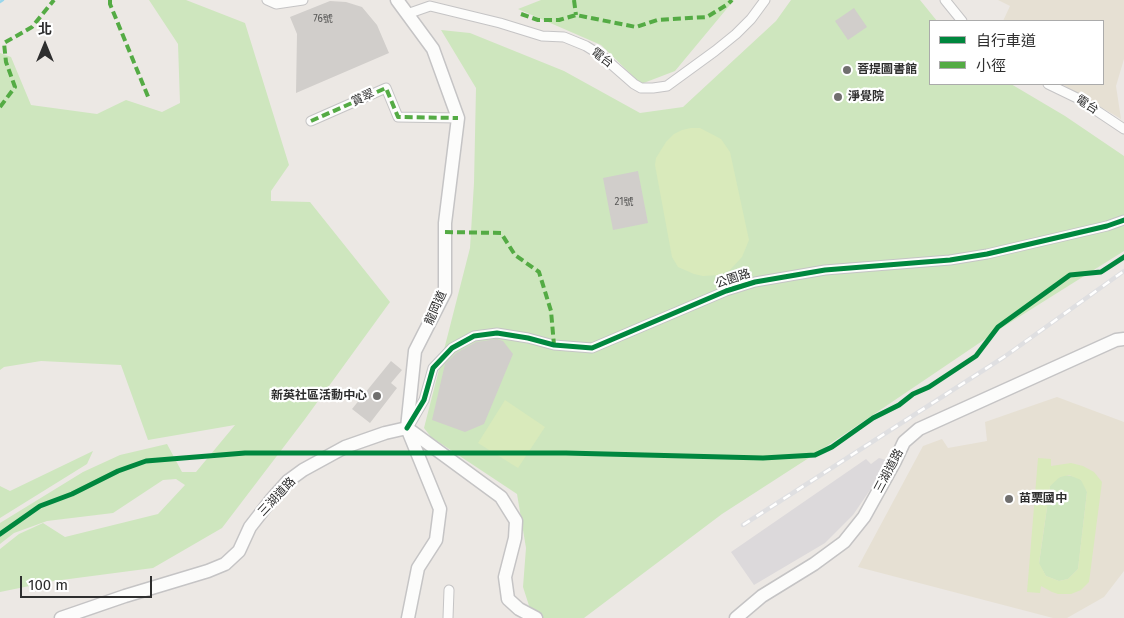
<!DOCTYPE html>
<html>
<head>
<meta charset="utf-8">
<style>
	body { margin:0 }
	#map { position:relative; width:1124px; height:618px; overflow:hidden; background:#ece8e4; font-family:"Fira Sans","Noto Sans TC",sans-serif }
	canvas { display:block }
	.legend { position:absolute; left:929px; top:20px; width:175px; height:65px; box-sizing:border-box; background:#fff; border:1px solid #ababab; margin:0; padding:6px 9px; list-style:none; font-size:15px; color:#2e2e2e }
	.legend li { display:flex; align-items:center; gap:10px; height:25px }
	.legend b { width:25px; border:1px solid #ababab }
	.north { position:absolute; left:20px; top:20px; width:50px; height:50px; -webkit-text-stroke:4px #fff; paint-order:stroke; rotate:0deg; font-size:14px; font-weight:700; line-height:20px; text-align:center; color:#2e2e2e }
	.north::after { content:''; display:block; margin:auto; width:18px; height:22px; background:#2e2e2e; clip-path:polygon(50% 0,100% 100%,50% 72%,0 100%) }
	.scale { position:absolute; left:20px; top:576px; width:132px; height:22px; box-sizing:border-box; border:2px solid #2e2e2e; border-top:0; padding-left:6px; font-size:15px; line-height:18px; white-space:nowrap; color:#2e2e2e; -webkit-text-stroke:4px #fff; paint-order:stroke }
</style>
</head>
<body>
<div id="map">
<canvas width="1124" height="618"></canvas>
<ul class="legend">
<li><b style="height:6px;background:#00873e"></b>自行車道</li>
<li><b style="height:6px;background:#54ab44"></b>小徑</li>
</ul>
<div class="north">北</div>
<div class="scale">100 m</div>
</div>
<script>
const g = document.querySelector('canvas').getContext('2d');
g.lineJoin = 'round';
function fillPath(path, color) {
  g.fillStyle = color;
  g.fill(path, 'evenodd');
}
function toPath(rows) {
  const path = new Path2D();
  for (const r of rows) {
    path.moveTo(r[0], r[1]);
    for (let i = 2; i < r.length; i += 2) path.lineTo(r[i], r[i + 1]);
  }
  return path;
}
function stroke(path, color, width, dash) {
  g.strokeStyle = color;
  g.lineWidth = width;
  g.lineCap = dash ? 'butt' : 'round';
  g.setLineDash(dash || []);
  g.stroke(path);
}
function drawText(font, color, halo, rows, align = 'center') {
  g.font = font + ' "Fira Sans","Noto Sans TC",sans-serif';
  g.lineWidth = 4.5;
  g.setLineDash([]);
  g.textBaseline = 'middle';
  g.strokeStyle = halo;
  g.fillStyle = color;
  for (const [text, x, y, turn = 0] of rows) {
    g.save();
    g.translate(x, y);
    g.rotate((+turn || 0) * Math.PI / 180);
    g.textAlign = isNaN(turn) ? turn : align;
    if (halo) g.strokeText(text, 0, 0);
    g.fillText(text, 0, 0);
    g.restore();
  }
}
fillPath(toPath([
	[879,458,886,460,887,465,853,515,825,543,754,585,731,552,866,459,871,464]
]), '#dcd9db');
fillPath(toPath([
	[998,0,1124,0,1124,59,1116,86,1121,119,1062,84,1103,84,1103,21,1003,21,1010,6],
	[1057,397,1124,422,1124,571,1104,597,1067,618,1053,618,858,567,923,446,942,439,948,448,987,441,985,422]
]), '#e6e0d3');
fillPath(toPath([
	[149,0,186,0,245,23,289,165,271,191,271,201,310,202,390,302,305,419,222,528,153,568,54,581,0,592,0,549,19,534,43,523,65,537,158,514,185,485,176,479,163,480,113,513,47,521,14,533,0,544,0,523,83,472,120,455,167,444,182,472,196,472,235,425,148,440,121,365,41,361,4,367,0,370,0,53,11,57,31,105,97,114,126,100,162,112,180,103,178,44],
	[541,0,734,0,675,71,641,84,601,45,518,9],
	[791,0,920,0,937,21,930,21,930,84,1011,84,1065,116,1124,156,1124,251,1003,327,818,452,722,514,584,618,540,618,532,615,523,587,526,548,517,494,431,437,424,428,470,248,474,183,476,88,441,30,470,33,564,71,640,113,683,107,776,21],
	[93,451,87,464,0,518,0,486,10,491],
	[1064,475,1078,477,1084,483,1087,492,1078,569,1068,579,1059,581,1046,576,1039,564,1050,486,1056,479]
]), '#cee6be');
fillPath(toPath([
	[691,128,700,128,721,139,730,152,749,240,742,257,730,270,719,275,703,276,694,274,678,267,672,257,655,165,656,158,666,142,674,134,682,130],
	[505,400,545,427,518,468,478,443],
	[1038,458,1051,459,1051,466,1071,463,1083,466,1094,472,1102,482,1089,582,1081,590,1071,594,1058,594,1052,592,1041,586,1040,593,1027,592],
	[1069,475,1081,480,1087,492,1078,569,1068,579,1059,581,1046,576,1039,563,1050,486,1060,477]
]), '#d9eabb');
stroke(toPath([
	[0,2,3,0]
]), '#99d6ec', 2.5);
fillPath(toPath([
	[330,1,346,2,362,7,377,25,389,53,296,93,297,34,290,17],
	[854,8,867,27,848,40,835,21],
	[638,171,648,223,613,230,603,178],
	[497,339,503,341,513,354,484,424,465,432,432,420,445,364,456,353,476,342],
	[391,361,402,370,391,383,397,388,370,423,352,409]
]), '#d1cecb');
const street = toPath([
	[267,0,276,4,303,0],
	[945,0,962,21],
	[407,14,430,6,500,23,542,36,564,37,586,46,602,56,634,84,641,88,653,88,667,86,715,51,736,34,751,19,765,0],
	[1048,84,1079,99,1124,129],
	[311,121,386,88,398,117,458,118],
	[409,426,424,400,433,368,452,348,474,336,497,333,528,338,554,345,592,348,726,291,755,282,825,270,950,260,987,254,1107,226,1124,220],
	[448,618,449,590]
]);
const secondary = toPath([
	[397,0,433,49,458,118,445,223,445,292,415,351,407,428,440,509,436,540,418,568,408,618],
	[61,618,125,596,208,571,225,564,239,551,250,527,271,500,288,481,303,470,345,447,385,433,407,428,501,497,516,521,515,538,505,577,508,599,519,609,536,618],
	[736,618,762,596,814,564,844,542,864,517,895,461,904,442,919,429,1116,340,1124,339]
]);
stroke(street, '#c5c4c5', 11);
stroke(secondary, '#c5c4c5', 15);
stroke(street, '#fcfcfb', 9);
stroke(secondary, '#fcfcfb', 12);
const rail = toPath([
	[743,525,1004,357,1124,271]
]);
stroke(rail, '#dfdfe1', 4.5);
stroke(rail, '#fff', 2.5, [8]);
stroke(toPath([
	[110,0,110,4,149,99],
	[574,0,576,15],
	[521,14,538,20,559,20,576,15,636,27,657,20,707,17,728,4,732,0],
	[0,107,15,87,6,62,4,43,32,27,54,0],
	[311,121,386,88,398,117,458,118],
	[445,232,501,233,515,255,539,272,551,311,554,345]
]), '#54ab44', 4, [8, 4]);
stroke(toPath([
	[407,428,424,400,433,368,452,348,474,336,497,333,528,338,554,345,592,348,726,291,755,282,825,270,950,260,987,254,1107,226,1124,220],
	[0,534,40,506,72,494,118,471,146,461,245,453,566,453,763,458,815,455,832,447,873,418,899,405,913,394,929,387,976,356,998,327,1070,275,1101,272,1124,257]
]), '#00873e', 5);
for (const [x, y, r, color] of [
	[847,70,5,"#706f6e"],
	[838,97,5,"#706f6e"],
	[377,396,5,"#706f6e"],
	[1009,499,5,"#706f6e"]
]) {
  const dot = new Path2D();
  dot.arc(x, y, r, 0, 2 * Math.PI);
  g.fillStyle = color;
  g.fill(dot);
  stroke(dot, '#fff', 2);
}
drawText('10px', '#585857', null, [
	["76號",323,19],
	["21號",624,202]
]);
drawText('12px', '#2e2e2e', '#fff', [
	["電台",602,58,37],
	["賞翠",363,98,-24],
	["電台",1087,105,33],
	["公園路",733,279,-18],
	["龍岡道",436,308,-66],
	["三湖道路",889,471,-62],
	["三湖道路",277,497,-47]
]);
drawText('bold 12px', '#2e2e2e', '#fff', [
	["菩提圖書館",857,70],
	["淨覺院",848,97],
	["新英社區活動中心",367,396,"right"],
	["苗栗國中",1019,499]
], 'left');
</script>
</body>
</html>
